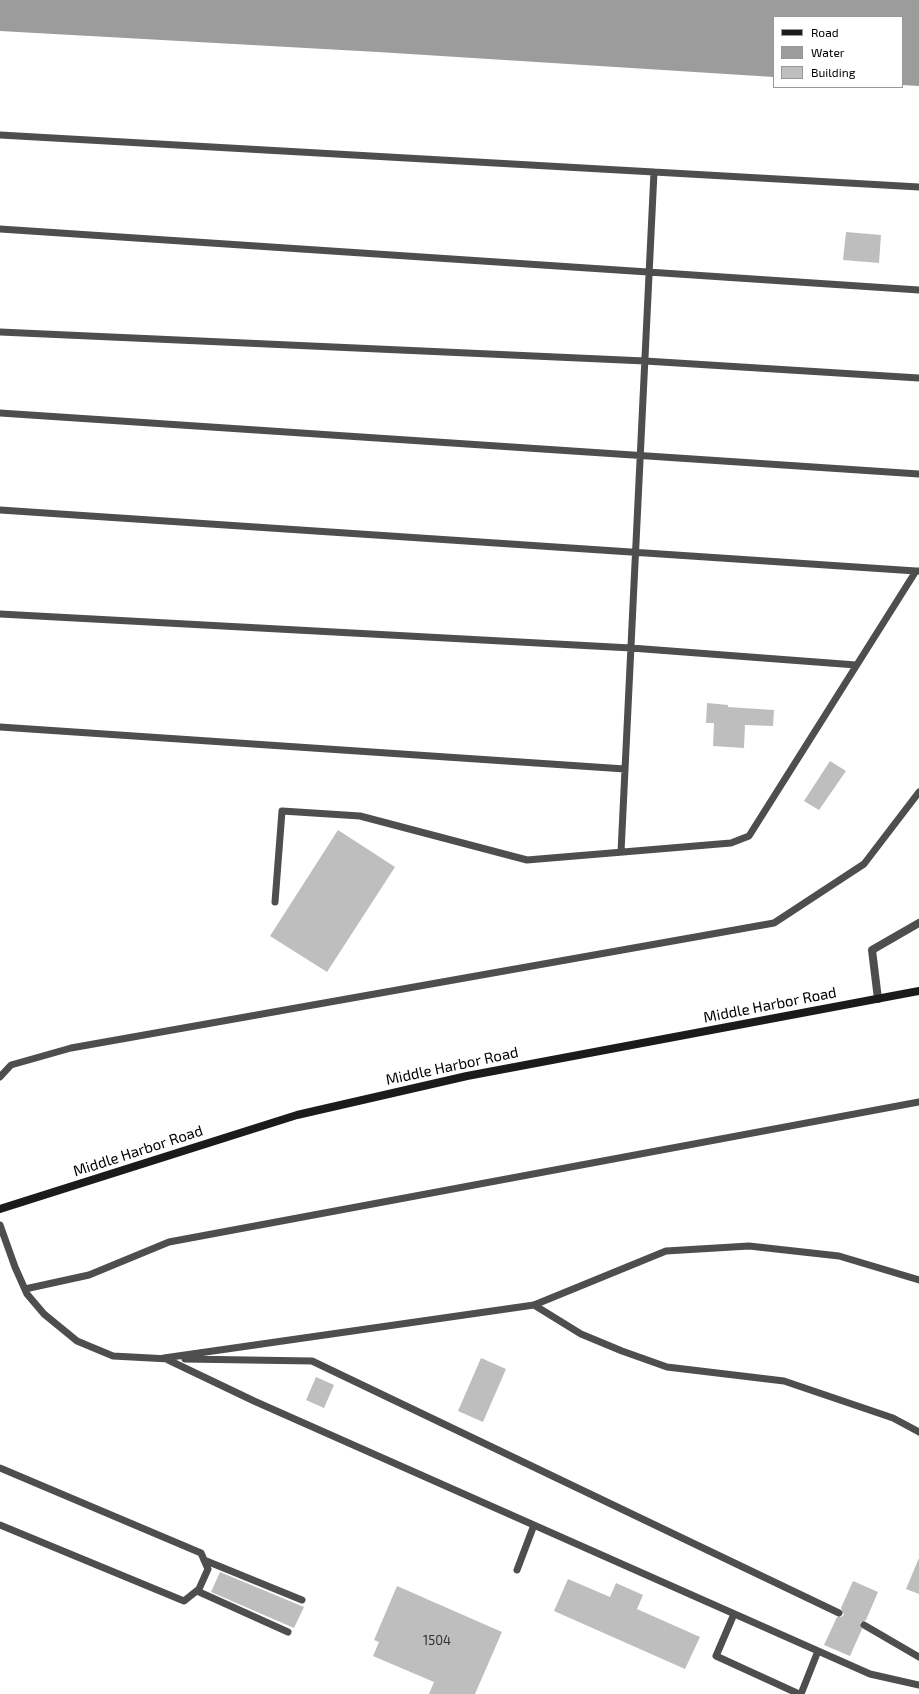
<!DOCTYPE html>
<html>
<head>
<meta charset="utf-8">
<style>
	body { margin:0 }
	#map { position:relative; width:919px; height:1694px; overflow:hidden; background:#fff; font-family:"Exo 2",sans-serif }
	canvas { display:block }
	.legend { position:absolute; left:773px; top:16px; width:130px; height:72px; box-sizing:border-box; background:#fff; border:1px solid #999; margin:0; padding:5px 7px; list-style:none; font-size:12px; color:#000 }
	.legend li { display:flex; align-items:center; gap:8px; height:20px }
	.legend b { width:20px; border:1px solid #999 }
</style>
</head>
<body>
<div id="map">
<canvas width="919" height="1694"></canvas>
<ul class="legend">
<li><b style="height:5px;background:#1b1b1b"></b>Road</li>
<li><b style="height:11px;background:#9c9c9c"></b>Water</li>
<li><b style="height:11px;background:#bebebe"></b>Building</li>
</ul>
</div>
<script>
const g = document.querySelector('canvas').getContext('2d');
g.lineJoin = 'round';
function fillPath(path, color) {
  g.fillStyle = color;
  g.fill(path, 'evenodd');
}
function toPath(rows) {
  const path = new Path2D();
  for (const r of rows) {
    path.moveTo(r[0], r[1]);
    for (let i = 2; i < r.length; i += 2) path.lineTo(r[i], r[i + 1]);
  }
  return path;
}
function stroke(path, color, width, dash) {
  g.strokeStyle = color;
  g.lineWidth = width;
  g.lineCap = dash ? 'butt' : 'round';
  g.setLineDash(dash || []);
  g.stroke(path);
}
function drawText(font, color, halo, rows, align = 'center') {
  g.font = font + ' "Exo 2",sans-serif';
  g.lineWidth = 3;
  g.setLineDash([]);
  g.textBaseline = 'middle';
  g.strokeStyle = halo;
  g.fillStyle = color;
  for (const [text, x, y, turn = 0] of rows) {
    g.save();
    g.translate(x, y);
    g.rotate((+turn || 0) * Math.PI / 180);
    g.textAlign = isNaN(turn) ? turn : align;
    if (halo) g.strokeText(text, 0, 0);
    g.fillText(text, 0, 0);
    g.restore();
  }
}
fillPath(toPath([
	[0,0,919,0,919,86,902,85,902,17,774,17,774,77,378,52,0,31]
]), '#9c9c9c');
fillPath(toPath([
	[846,232,881,235,879,263,843,260],
	[707,703,728,705,728,707,774,710,773,726,745,725,744,748,713,746,714,723,706,723],
	[830,761,846,771,819,810,804,801],
	[338,830,395,867,327,972,270,936],
	[481,1358,506,1369,483,1422,458,1411],
	[316,1377,334,1385,324,1408,306,1400],
	[919,1558,919,1594,906,1589],
	[220,1572,304,1607,294,1628,211,1592],
	[568,1579,610,1597,616,1583,643,1595,637,1609,700,1637,685,1669,554,1611],
	[853,1581,878,1592,866,1620,860,1623,862,1629,850,1656,824,1645,837,1617,841,1617,844,1615,841,1608],
	[397,1586,502,1632,475,1694,429,1694,434,1682,373,1656,379,1642,374,1640]
]), '#bebebe');
stroke(toPath([
	[0,135,919,187],
	[0,229,919,290],
	[0,332,645,361,919,378],
	[0,413,919,474],
	[0,510,916,571],
	[0,614,631,648,856,665],
	[0,727,625,769],
	[621,852,654,172],
	[275,902,282,811,360,816,527,860,731,843,749,836,916,571,919,571],
	[0,1077,11,1065,71,1048,774,923,864,864,919,792],
	[0,1225,15,1267,27,1294,44,1314,77,1341,113,1356,169,1359],
	[919,1280,839,1256,749,1246,666,1251,534,1305,164,1358,254,1401,870,1674,919,1685],
	[25,1289,89,1275,169,1242,919,1102],
	[534,1305,581,1334,622,1351,667,1367,784,1381,893,1418,919,1432],
	[185,1359,312,1361,839,1613],
	[0,1468,201,1553,208,1569,199,1589,184,1601,0,1525],
	[204,1560,302,1600],
	[517,1570,534,1525],
	[197,1591,288,1632],
	[734,1614,716,1656,799,1694],
	[864,1625,919,1657],
	[801,1694,818,1651]
]), '#4e4e4e', 7);
stroke(toPath([
	[878,999,872,950,919,923]
]), '#4e4e4e', 8);
stroke(toPath([
	[0,1209,297,1115,467,1076,919,991]
]), '#1b1b1b', 8);
drawText('13px', '#303030', null, [
	["1504",437,1641]
]);
drawText('15px', '#000', '#fff', [
	["Middle Harbor Road",770,1005,-11],
	["Middle Harbor Road",452,1066,-12],
	["Middle Harbor Road",138,1151,-18]
]);
</script>
</body>
</html>
